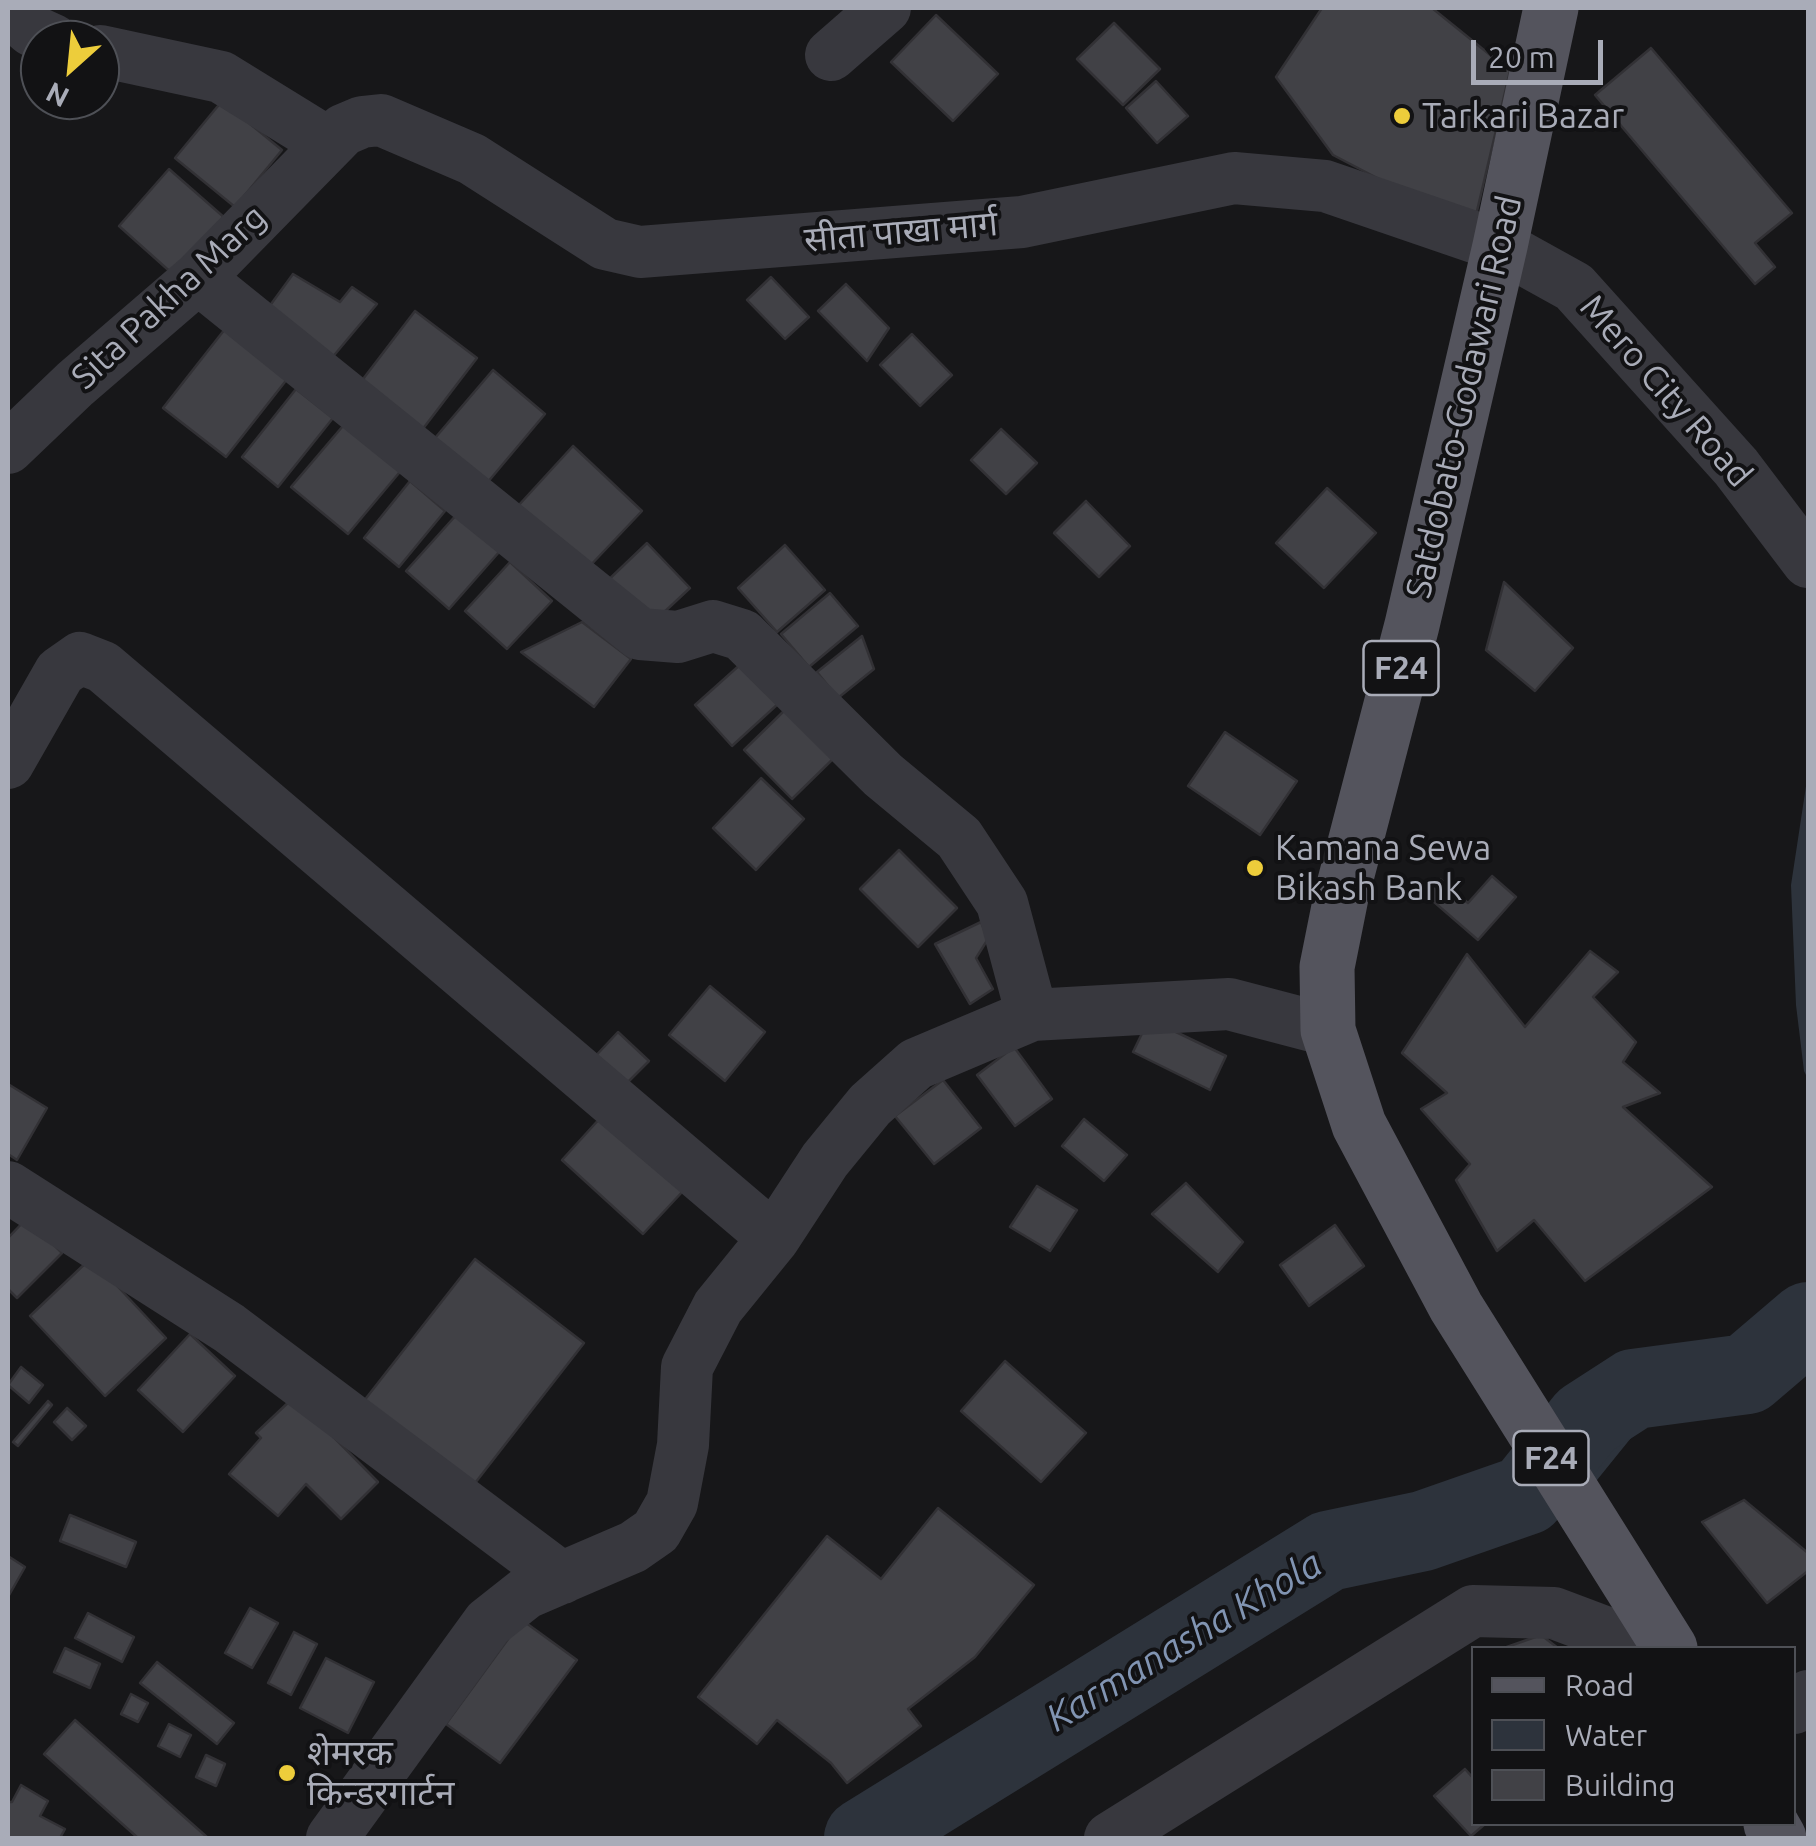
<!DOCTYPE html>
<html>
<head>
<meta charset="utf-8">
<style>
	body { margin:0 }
	#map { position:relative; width:1816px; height:1846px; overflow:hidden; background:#171719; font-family:Ubuntu,sans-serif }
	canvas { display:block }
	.frame { position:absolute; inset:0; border:10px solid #a9acb8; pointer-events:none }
	.legend { position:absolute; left:1471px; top:1646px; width:325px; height:180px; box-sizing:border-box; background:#121214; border:2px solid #4e5056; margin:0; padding:12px 18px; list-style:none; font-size:30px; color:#a9acb8 }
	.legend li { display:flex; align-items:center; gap:20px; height:50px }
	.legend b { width:50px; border:2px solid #4e5056 }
	.north { position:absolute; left:20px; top:20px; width:100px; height:100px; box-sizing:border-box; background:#121214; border:2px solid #4e5056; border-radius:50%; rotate:207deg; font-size:28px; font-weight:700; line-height:40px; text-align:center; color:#a9acb8 }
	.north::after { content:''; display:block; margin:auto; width:35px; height:45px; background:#edcd3b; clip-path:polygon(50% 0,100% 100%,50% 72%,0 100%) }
	.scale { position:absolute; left:1471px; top:40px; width:132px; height:45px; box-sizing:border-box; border:5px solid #a9acb8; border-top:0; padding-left:12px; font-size:30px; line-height:35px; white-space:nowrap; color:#a9acb8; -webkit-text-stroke:8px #121214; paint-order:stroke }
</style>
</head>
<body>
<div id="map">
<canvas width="1816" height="1846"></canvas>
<div class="frame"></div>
<ul class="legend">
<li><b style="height:12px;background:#54545d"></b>Road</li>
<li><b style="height:28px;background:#2d333c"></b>Water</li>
<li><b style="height:28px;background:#414146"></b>Building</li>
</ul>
<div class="north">N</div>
<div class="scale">20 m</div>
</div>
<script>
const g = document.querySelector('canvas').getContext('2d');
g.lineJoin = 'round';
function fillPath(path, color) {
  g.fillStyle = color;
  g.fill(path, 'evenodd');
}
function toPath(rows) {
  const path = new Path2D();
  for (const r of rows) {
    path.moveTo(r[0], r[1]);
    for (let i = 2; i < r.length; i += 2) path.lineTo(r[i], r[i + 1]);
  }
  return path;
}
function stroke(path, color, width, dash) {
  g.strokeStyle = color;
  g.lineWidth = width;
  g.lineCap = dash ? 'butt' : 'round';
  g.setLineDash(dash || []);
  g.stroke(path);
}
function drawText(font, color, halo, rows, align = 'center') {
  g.font = font + ' Ubuntu,"Noto Sans Devanagari",sans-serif';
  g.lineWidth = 8;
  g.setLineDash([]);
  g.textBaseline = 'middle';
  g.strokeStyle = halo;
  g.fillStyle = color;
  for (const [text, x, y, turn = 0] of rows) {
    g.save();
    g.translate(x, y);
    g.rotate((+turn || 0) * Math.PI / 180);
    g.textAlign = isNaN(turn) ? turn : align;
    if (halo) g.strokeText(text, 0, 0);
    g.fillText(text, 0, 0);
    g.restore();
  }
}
fillPath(toPath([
	[1808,773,1808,1079,1804,1071,1796,1005,1791,885],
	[1808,1323,1808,1355,1769,1387,1734,1399,1674,1411,1635,1433,1572,1511,1524,1449,1616,1381,1682,1374,1733,1373,1771,1352]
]), '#2d333c');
stroke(toPath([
	[864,1838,1328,1551,1423,1531,1526,1495,1586,1420,1634,1389,1747,1374,1808,1322]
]), '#2d333c', 80);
const building = toPath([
	[1322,8,1432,8,1510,71,1473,228,1333,155,1276,77,1322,8],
	[936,15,998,74,953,121,891,62,936,15],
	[1114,23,1160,69,1123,105,1077,59,1114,23],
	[1651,48,1792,213,1755,243,1775,267,1755,284,1595,95,1651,48],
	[1156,81,1188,116,1157,143,1126,108,1156,81],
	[222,101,282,150,235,207,175,158,222,101],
	[169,169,226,219,175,276,119,226,169,169],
	[293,274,340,302,352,287,377,304,331,359,266,311,293,274],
	[771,277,809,317,785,339,747,300,771,277],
	[846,284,889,328,867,361,818,311,846,284],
	[415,311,477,358,422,430,360,383,415,311],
	[225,329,288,378,226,457,163,408,225,329],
	[912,334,952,375,920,406,880,365,912,334],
	[493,370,545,414,487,483,435,438,493,370],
	[296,389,333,418,278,487,242,457,296,389],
	[348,420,404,467,348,534,291,487,348,420],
	[1001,429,1037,463,1006,494,971,460,1001,429],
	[573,446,642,511,587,569,518,506,573,446],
	[410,481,445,511,399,567,364,538,410,481],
	[1327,488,1376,533,1324,588,1276,543,1327,488],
	[1086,501,1130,546,1099,577,1054,533,1086,501],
	[458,513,500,551,449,609,406,571,458,513],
	[647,543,690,588,645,630,602,586,647,543],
	[785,545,825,590,777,632,738,588,785,545],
	[510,562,552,601,507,649,465,611,510,562],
	[1504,582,1573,648,1535,691,1486,650,1504,582],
	[830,593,858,626,809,667,781,634,830,593],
	[582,622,631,659,594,707,521,652,582,622],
	[862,636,874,669,838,698,817,672,862,636],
	[742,663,779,703,732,746,695,705,742,663],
	[788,707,836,756,792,799,744,750,788,707],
	[1225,732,1297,781,1260,835,1188,786,1225,732],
	[761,778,804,819,756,870,713,828,761,778],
	[899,850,957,908,918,947,860,889,899,850],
	[1492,876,1516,897,1478,940,1426,895,1440,879,1468,903,1492,876],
	[981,922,988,939,976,958,993,989,970,1004,935,944,981,922],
	[1590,951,1618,972,1593,997,1636,1042,1623,1062,1660,1093,1623,1107,1712,1187,1585,1281,1534,1220,1497,1251,1456,1180,1470,1164,1421,1109,1447,1093,1402,1053,1467,954,1525,1027,1590,951],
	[710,986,765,1032,725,1081,669,1035,710,986],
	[1149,1019,1226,1056,1210,1090,1133,1052,1149,1019],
	[618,1032,649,1061,619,1091,589,1063,618,1032],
	[1014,1047,1052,1099,1015,1126,977,1075,1014,1047],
	[943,1080,981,1128,934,1164,895,1116,943,1080],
	[8,1084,47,1108,17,1160,8,1154,8,1084],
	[602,1116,684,1190,643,1234,562,1160,602,1116],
	[1084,1119,1127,1155,1104,1181,1062,1146,1084,1119],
	[1186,1183,1243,1242,1218,1272,1152,1214,1186,1183],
	[1037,1186,1077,1210,1050,1251,1010,1227,1037,1186],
	[27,1218,62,1253,17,1298,8,1289,8,1238,27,1218],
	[1335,1225,1364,1266,1309,1306,1280,1265,1335,1225],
	[91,1258,166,1338,105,1396,30,1316,91,1258],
	[475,1259,584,1343,465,1496,356,1411,475,1259],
	[190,1334,235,1376,183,1432,138,1390,190,1334],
	[1005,1361,1086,1433,1041,1482,961,1411,1005,1361],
	[21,1367,43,1385,29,1403,8,1385,21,1367],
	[294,1397,378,1482,341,1519,306,1484,278,1516,229,1474,261,1438,256,1433,294,1397],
	[48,1401,52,1405,18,1446,13,1442,48,1401],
	[67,1408,86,1426,72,1440,54,1422,67,1408],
	[1744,1500,1808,1553,1808,1571,1767,1603,1702,1522,1744,1500],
	[938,1508,1034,1585,975,1657,908,1709,921,1726,847,1783,831,1763,777,1720,757,1744,698,1697,827,1536,881,1579,938,1508],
	[70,1515,136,1542,126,1567,60,1541,70,1515],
	[8,1556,25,1567,8,1597,8,1556],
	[250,1608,278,1623,252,1668,225,1653,250,1608],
	[88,1613,134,1637,122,1662,75,1638,88,1613],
	[522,1620,577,1660,500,1763,446,1724,522,1620],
	[294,1632,317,1644,291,1695,268,1683,294,1632],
	[1541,1635,1558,1648,1504,1648,1541,1635],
	[65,1648,100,1664,90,1688,54,1672,65,1648],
	[326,1658,374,1682,348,1733,300,1708,326,1658],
	[157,1662,234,1723,217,1744,140,1683,157,1662],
	[131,1694,148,1703,138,1722,121,1714,131,1694],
	[75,1720,208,1838,138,1838,44,1754,75,1720],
	[169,1724,191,1735,180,1757,158,1746,169,1724],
	[206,1755,225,1764,216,1786,196,1777,206,1755],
	[1465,1769,1474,1779,1474,1824,1485,1824,1471,1836,1434,1796,1465,1769],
	[21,1785,48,1801,40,1816,65,1829,60,1838,8,1837,8,1802,12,1802,21,1785]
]);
fillPath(building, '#414146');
stroke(building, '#323135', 2.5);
stroke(toPath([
	[8,10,31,30,53,40],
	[100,51,221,77,328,143],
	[831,55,885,8],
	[198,278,640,634,678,637,713,626,742,635,883,775,959,838,1002,903,1032,1015],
	[8,448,75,384,198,278,343,130,362,122,381,120,472,159,605,244,640,252,1022,222,1234,178,1325,186,1500,246,1574,287,1736,467,1808,562],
	[8,763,60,672,80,658,103,667,774,1238],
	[8,1187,229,1328,562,1578],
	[1794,1708,1808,1696],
	[332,1838,488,1623,526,1593,633,1547,656,1531,672,1503,683,1445,687,1367,718,1307,774,1238,825,1160,870,1105,916,1064,1032,1015,1229,1004,1328,1030],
	[1110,1838,1473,1611,1554,1613,1647,1648]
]), '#38383e', 52);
stroke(toPath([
	[1551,8,1500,246,1412,625,1341,897,1327,967,1328,1030,1359,1125,1456,1307,1670,1648],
	[1771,1824,1779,1838]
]), '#54545d', 55);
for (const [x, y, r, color] of [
	[1402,116,10,"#edcd3b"],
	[1255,868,10,"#edcd3b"],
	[287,1773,10,"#edcd3b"]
]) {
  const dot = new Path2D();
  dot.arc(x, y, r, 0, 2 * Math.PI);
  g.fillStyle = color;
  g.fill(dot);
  stroke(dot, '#121214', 4);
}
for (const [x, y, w] of [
	[1401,668,75],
	[1551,1458,75]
]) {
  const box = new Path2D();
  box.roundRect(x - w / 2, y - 27, w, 54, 8);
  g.fillStyle = '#121214';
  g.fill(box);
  stroke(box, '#a9acb8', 2.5);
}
drawText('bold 32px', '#a9acb8', null, [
	["F24",1401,668],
	["F24",1551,1458]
]);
drawText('35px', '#a9acb8', '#121214', [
	["Tarkari Bazar",1422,116],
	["Kamana Sewa",1275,848],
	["Bikash Bank",1275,888],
	["शेमरक",307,1753],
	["किन्डरगार्टन",307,1793]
], 'left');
drawText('35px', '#a9acb8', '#121214', [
	["सीता पाखा मार्ग",901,232,-5],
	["Sita Pakha Marg",169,297,-43],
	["Mero City Road",1666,391,49],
	["Satdobato-Godawari Road",1464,397,-77]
]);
drawText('italic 38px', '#8194b2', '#121214', [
	["Karmanasha Khola",1184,1641,-31]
]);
</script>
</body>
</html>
